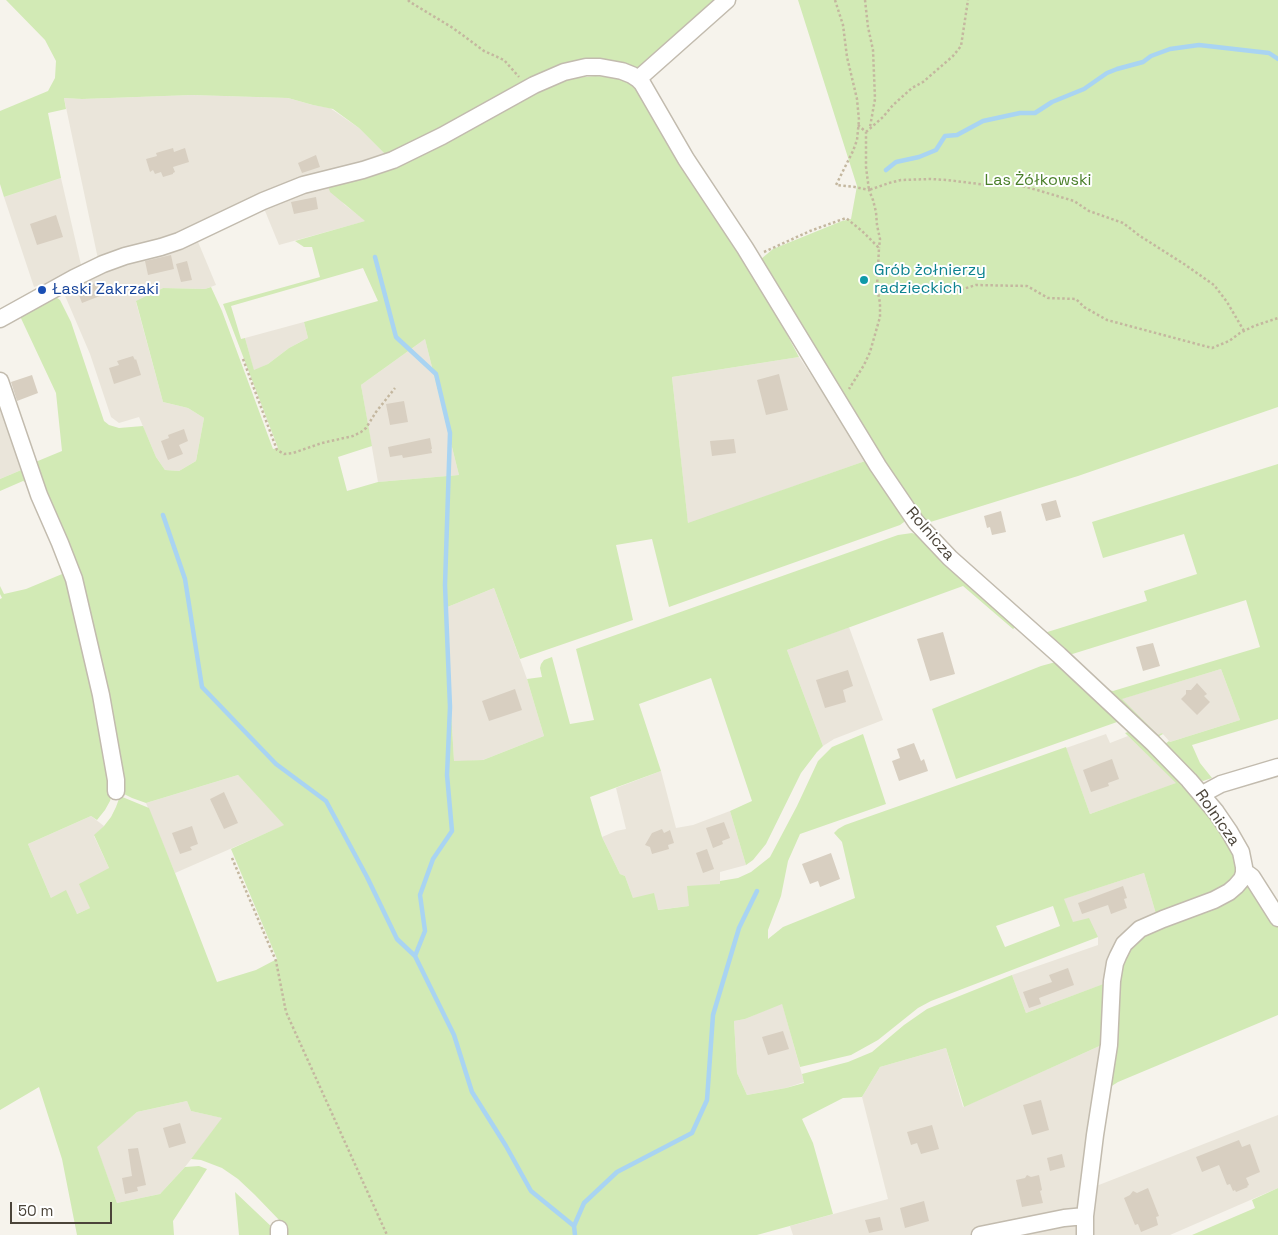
<!DOCTYPE html>
<html>
<head>
<meta charset="utf-8">
<style>
	body { margin:0 }
	#map { position:relative; width:1278px; height:1235px; overflow:hidden; background:#f6f3ec; font-family:"Space Grotesk",sans-serif }
	canvas { display:block }
	.scale { position:absolute; left:10px; top:1202px; width:102px; height:22px; box-sizing:border-box; border:2px solid #4b4439; border-top:0; padding-left:6px; font-size:15px; line-height:18px; white-space:nowrap; color:#4b4439; -webkit-text-stroke:4px #fff; paint-order:stroke }
</style>
</head>
<body>
<div id="map">
<canvas width="1278" height="1235"></canvas>
<div class="scale">50 m</div>
</div>
<script>
const g = document.querySelector('canvas').getContext('2d');
g.lineJoin = 'round';
function fillPath(path, color) {
  g.fillStyle = color;
  g.fill(path, 'evenodd');
}
function toPath(rows) {
  const path = new Path2D();
  for (const r of rows) {
    path.moveTo(r[0], r[1]);
    for (let i = 2; i < r.length; i += 2) path.lineTo(r[i], r[i + 1]);
  }
  return path;
}
function stroke(path, color, width, dash) {
  g.strokeStyle = color;
  g.lineWidth = width;
  g.lineCap = dash ? 'butt' : 'round';
  g.setLineDash(dash || []);
  g.stroke(path);
}
function drawText(font, color, halo, rows, align = 'center') {
  g.font = font + ' "Space Grotesk",sans-serif';
  g.lineWidth = 4;
  g.setLineDash([]);
  g.textBaseline = 'middle';
  g.strokeStyle = halo;
  g.fillStyle = color;
  for (const [text, x, y, turn = 0] of rows) {
    g.save();
    g.translate(x, y);
    g.rotate((+turn || 0) * Math.PI / 180);
    g.textAlign = isNaN(turn) ? turn : align;
    if (halo) g.strokeText(text, 0, 0);
    g.fillText(text, 0, 0);
    g.restore();
  }
}
fillPath(toPath([
	[192,95,288,98,313,105,330,108,359,128,385,154,293,182,182,230,164,240,98,259,64,98,82,99],
	[61,178,82,269,45,288,43,284,34,287,4,197],
	[327,183,345,205,366,221,279,245,263,206],
	[196,237,216,285,205,289,163,288,136,302,163,402,188,408,204,418,196,461,179,471,165,470,156,457,139,417,119,423,111,417,90,354,63,291,102,269],
	[304,322,308,338,289,348,268,364,254,371,245,338],
	[425,339,459,475,378,482,361,385],
	[799,357,868,460,688,524,672,377],
	[0,396,26,468,0,479],
	[494,588,527,679,544,736,483,760,454,762,445,608],
	[849,627,883,720,834,739,823,746,787,650],
	[1221,669,1240,720,1170,742,1162,733,1158,736,1121,699],
	[1106,734,1110,743,1128,736,1177,783,1090,814,1066,748],
	[661,771,676,828,693,825,730,811,746,865,720,872,720,884,689,906,657,910,633,898,625,876,620,874,602,837,616,831,626,829,616,788],
	[238,775,285,825,175,873,146,803],
	[91,816,104,826,94,836,109,868,90,908,77,914,51,898,28,844],
	[1144,873,1156,914,1140,929,1112,981,1026,1013,1012,975,1098,945,1098,937,1073,923,1063,899],
	[782,1003,804,1082,786,1088,747,1095,737,1073,734,1021,745,1019],
	[1104,1044,1086,1190,1278,1115,1278,1188,1170,1235,793,1235,790,1226,888,1199,862,1097,880,1067,946,1048,963,1107],
	[187,1101,191,1111,223,1118,185,1167,160,1194,117,1203,96,1146,137,1112]
]), '#eae5da');
fillPath(toPath([
	[6,0,724,0,644,66,634,70,586,65,394,154,385,154,359,128,333,109,313,105,288,98,192,95,82,99,64,98,66,109,48,113,61,178,4,197,0,184,0,111,48,91,55,78,56,61,45,40],
	[798,0,1278,0,1278,407,1078,476,924,524,895,475,881,458,761,259,773,249,842,221,851,219,857,186],
	[595,76,612,77,634,83,707,196,752,269,799,357,672,377,688,523,868,460,901,510,905,519,904,522,900,525,669,607,652,539,616,545,633,620,520,659,494,588,445,608,454,761,483,760,544,736,527,679,542,677,540,668,541,664,544,660,552,657,570,724,594,720,576,649,898,535,912,533,921,537,936,555,968,584,1018,625,1013,629,963,586,787,650,823,746,817,752,801,773,766,844,753,860,746,865,730,811,752,801,711,678,639,704,661,771,590,797,602,837,620,874,625,876,633,898,654,893,658,910,689,906,687,886,720,884,720,881,738,878,751,872,770,857,797,806,818,761,832,747,863,734,886,804,800,834,788,861,781,896,768,930,768,939,783,927,855,898,842,842,834,833,838,829,845,825,1066,747,1090,814,1176,783,1125,733,1131,731,1133,731,1149,745,1200,799,1214,817,1231,842,1236,862,1235,873,1229,885,1217,893,1159,916,1156,914,1144,873,1064,899,1073,922,1089,918,1098,937,931,1001,918,1008,878,1040,851,1055,800,1067,782,1004,745,1019,734,1021,737,1073,747,1095,786,1088,804,1083,802,1074,848,1062,872,1052,904,1025,927,1009,1012,975,1026,1013,1106,983,1104,1044,964,1107,946,1048,880,1067,862,1097,843,1098,802,1119,813,1143,833,1214,757,1235,283,1235,282,1223,255,1195,238,1179,222,1168,201,1160,191,1159,222,1118,191,1111,187,1101,137,1112,97,1147,117,1203,160,1194,185,1167,199,1166,207,1169,173,1221,174,1235,77,1235,62,1159,39,1087,0,1110,0,599,2,598,0,594,0,586,4,594,26,589,67,572,97,690,112,777,113,790,110,801,105,810,97,820,91,816,28,844,51,898,66,890,77,914,90,908,79,884,109,868,94,835,104,826,111,817,116,807,120,796,149,808,175,873,217,982,256,970,277,959,231,849,284,825,238,775,146,803,132,798,120,792,108,717,79,585,71,560,43,495,33,463,62,451,56,393,19,314,51,297,56,297,60,300,71,322,104,421,109,425,119,428,143,426,156,457,165,470,179,471,196,461,204,418,188,408,163,402,136,301,163,288,205,289,211,287,222,311,273,449,278,448,223,304,320,277,312,247,304,247,295,241,365,221,330,192,327,183,371,175,462,132,555,84,574,78],
	[363,268,378,301,304,322,308,338,289,348,268,364,254,370,245,338,241,339,231,306],
	[425,339,459,475,378,482,347,491,338,457,372,446,361,385],
	[1053,906,1060,926,1005,947,996,926],
	[1278,464,1278,719,1192,745,1200,763,1212,778,1203,781,1191,775,1165,744,1169,741,1170,742,1240,720,1221,669,1122,699,1158,735,1162,733,1163,734,1154,739,1103,689,1113,691,1260,647,1246,600,1066,656,1041,634,1147,601,1144,591,1197,574,1184,534,1103,558,1092,522],
	[26,468,27,483,23,481,0,491,0,479],
	[1052,663,1058,663,1117,719,1117,722,956,779,932,709,1041,666],
	[1247,881,1278,925,1278,1015,1118,1082,1107,1089,1119,966,1127,954,1142,936],
	[1278,1188,1278,1235,1192,1235,1255,1208,1252,1200],
	[235,1192,275,1230,276,1235,239,1235]
]), '#d2eab5');
stroke(toPath([
	[886,170,896,162,919,157,936,150,945,136,957,135,983,121,1020,113,1035,113,1052,102,1084,89,1107,73,1117,69,1143,62,1151,56,1170,49,1199,45,1269,53,1278,59],
	[375,257,396,337,436,374,450,433,445,585,450,707,447,775,452,831,433,859,420,895,425,931,415,956],
	[163,515,185,579,202,687,276,764,326,801,367,877,397,939,415,956,454,1035,472,1092,506,1146,531,1191,574,1226,575,1235],
	[574,1226,584,1203,617,1172,692,1133,707,1100,713,1015,739,928,757,891]
]), '#a9d4f2', 4.5);
fillPath(toPath([
	[173,148,174,152,185,148,189,162,173,167,175,172,173,173,173,174,163,177,161,172,155,174,153,170,150,172,146,159,157,156,156,153],
	[316,155,320,167,302,173,298,163],
	[316,197,318,209,294,214,291,202],
	[56,215,63,237,37,245,30,224],
	[171,255,174,269,148,275,145,261],
	[187,261,192,280,181,282,176,264],
	[100,281,105,294,82,303,77,290],
	[133,356,135,360,136,359,141,375,114,384,109,368,119,365,117,361],
	[779,374,788,410,766,415,757,380],
	[32,375,38,393,17,401,11,382],
	[404,401,408,422,390,425,386,404],
	[184,429,188,441,179,445,183,454,168,460,161,441,169,438,168,435],
	[430,438,432,449,431,449,432,453,403,458,402,455,390,457,388,447],
	[734,439,736,453,712,456,710,441],
	[1056,500,1061,517,1046,521,1041,504],
	[1001,511,1006,532,992,535,990,527,987,528,984,516],
	[943,632,955,674,930,681,917,639],
	[1153,643,1160,666,1143,671,1136,647],
	[848,670,853,686,843,690,846,702,825,708,816,680],
	[1197,683,1207,694,1204,696,1210,702,1197,715,1181,699,1186,694,1186,690,1191,690],
	[515,689,522,710,489,721,482,701],
	[914,743,921,761,924,759,928,771,899,781,892,761,900,758,897,749],
	[1112,759,1119,779,1108,783,1109,786,1091,792,1083,770],
	[224,792,238,823,224,829,210,799],
	[724,822,730,838,722,841,723,844,713,848,706,828],
	[192,826,198,844,190,847,192,850,180,854,172,833],
	[662,829,664,833,670,830,674,843,668,845,669,849,652,854,650,847,645,845,652,833],
	[707,849,714,869,703,873,696,853],
	[831,853,840,879,820,887,818,881,810,884,802,864],
	[1123,886,1127,898,1124,899,1127,908,1111,914,1108,905,1082,914,1078,903],
	[1068,968,1074,985,1039,998,1041,1004,1029,1008,1023,992,1052,982,1049,975],
	[783,1031,789,1049,768,1055,762,1037],
	[1041,1100,1049,1130,1032,1135,1023,1105],
	[180,1123,186,1143,169,1148,163,1128],
	[932,1125,939,1149,921,1154,917,1143,911,1145,907,1132],
	[1239,1140,1242,1147,1250,1144,1260,1172,1246,1178,1249,1185,1247,1186,1248,1187,1236,1192,1235,1190,1233,1191,1230,1184,1227,1185,1219,1165,1202,1172,1196,1157],
	[138,1148,146,1185,137,1187,138,1191,125,1194,122,1178,132,1176,128,1149],
	[1062,1154,1065,1167,1050,1171,1047,1158],
	[1027,1175,1031,1177,1039,1175,1042,1190,1040,1191,1043,1203,1022,1207,1016,1180,1025,1178],
	[1148,1188,1159,1216,1156,1217,1158,1225,1141,1232,1138,1224,1135,1225,1124,1198,1130,1195,1133,1191,1137,1193],
	[924,1201,929,1221,905,1228,900,1208],
	[880,1217,883,1230,869,1233,865,1220]
]), '#d8cfc1');
const minor = toPath([
	[638,79,727,0],
	[0,319,74,278,103,264,125,256,161,247,179,241,263,201,303,185,363,170,393,160,442,136,534,85,564,72,586,67,600,67,622,71,632,75,638,79,642,83,686,159,745,248,878,466,916,522,950,558,1059,655,1153,743,1189,780,1216,812,1229,831,1241,852,1244,867,1244,873,1242,879,1236,886,1229,892,1214,900,1163,919,1140,929,1124,944,1118,956,1115,963,1112,981,1109,1045,1095,1135,1085,1216,1085,1235],
	[0,381,39,495,60,543,74,579,101,695,116,780,116,791],
	[1203,796,1208,791,1221,784,1278,767],
	[1244,873,1248,874,1252,877,1278,918],
	[279,1229,279,1235],
	[980,1235,1064,1218,1085,1216]
]);
stroke(minor, '#c2bbae', 19);
stroke(toPath([
	[408,0,410,2,453,28,484,51,504,60,519,77],
	[835,0,843,25,847,57,857,99,859,120,857,140,853,151,836,185,855,187,869,190,873,200,876,212,877,225,880,239,879,248],
	[865,0,868,27,873,50,875,99,870,127],
	[858,125,866,132,866,167,869,190,889,183,901,180,931,179,947,180,987,185,1012,183,1037,190,1074,201,1089,211,1123,223,1140,236,1184,264,1214,285,1227,302,1244,331],
	[866,132,883,117,893,105,912,88,923,82,953,56,961,46,968,0],
	[764,252,810,231,846,218,862,231,879,248,877,287,880,303,880,317,870,352,864,365,849,389],
	[877,287,916,285,940,291,960,290,976,285,1027,286,1048,298,1076,299,1084,307,1107,320,1212,348,1229,341,1240,333,1254,326,1278,318],
	[243,359,277,450,284,454,293,453,322,443,353,436,361,432,366,428,376,412,395,388],
	[232,858,276,961,286,1012,387,1235]
]), '#c4b79f', 2.5, [2.5, 2.5]);
stroke(minor, '#fff', 16);
for (const [x, y, r, color] of [
	[864,280,5,"#0f9aa8"],
	[42,290,5,"#1a4fb4"]
]) {
  const dot = new Path2D();
  dot.arc(x, y, r, 0, 2 * Math.PI);
  g.fillStyle = color;
  g.fill(dot);
  stroke(dot, '#fff', 2);
}
drawText('16px', '#4a7f2a', '#fff', [
	["Las Żółkowski",1038,181]
]);
drawText('16px', '#0d838f', '#fff', [
	["Grób żołnierzy",874,271],
	["radzieckich",874,289]
], 'left');
drawText('16px', '#164399', '#fff', [
	["Łaski Zakrzaki",52,290]
], 'left');
drawText('16px', '#4b4439', '#fff', [
	["Rolnicza",930,534,49],
	["Rolnicza",1217,818,55]
]);
</script>
</body>
</html>
